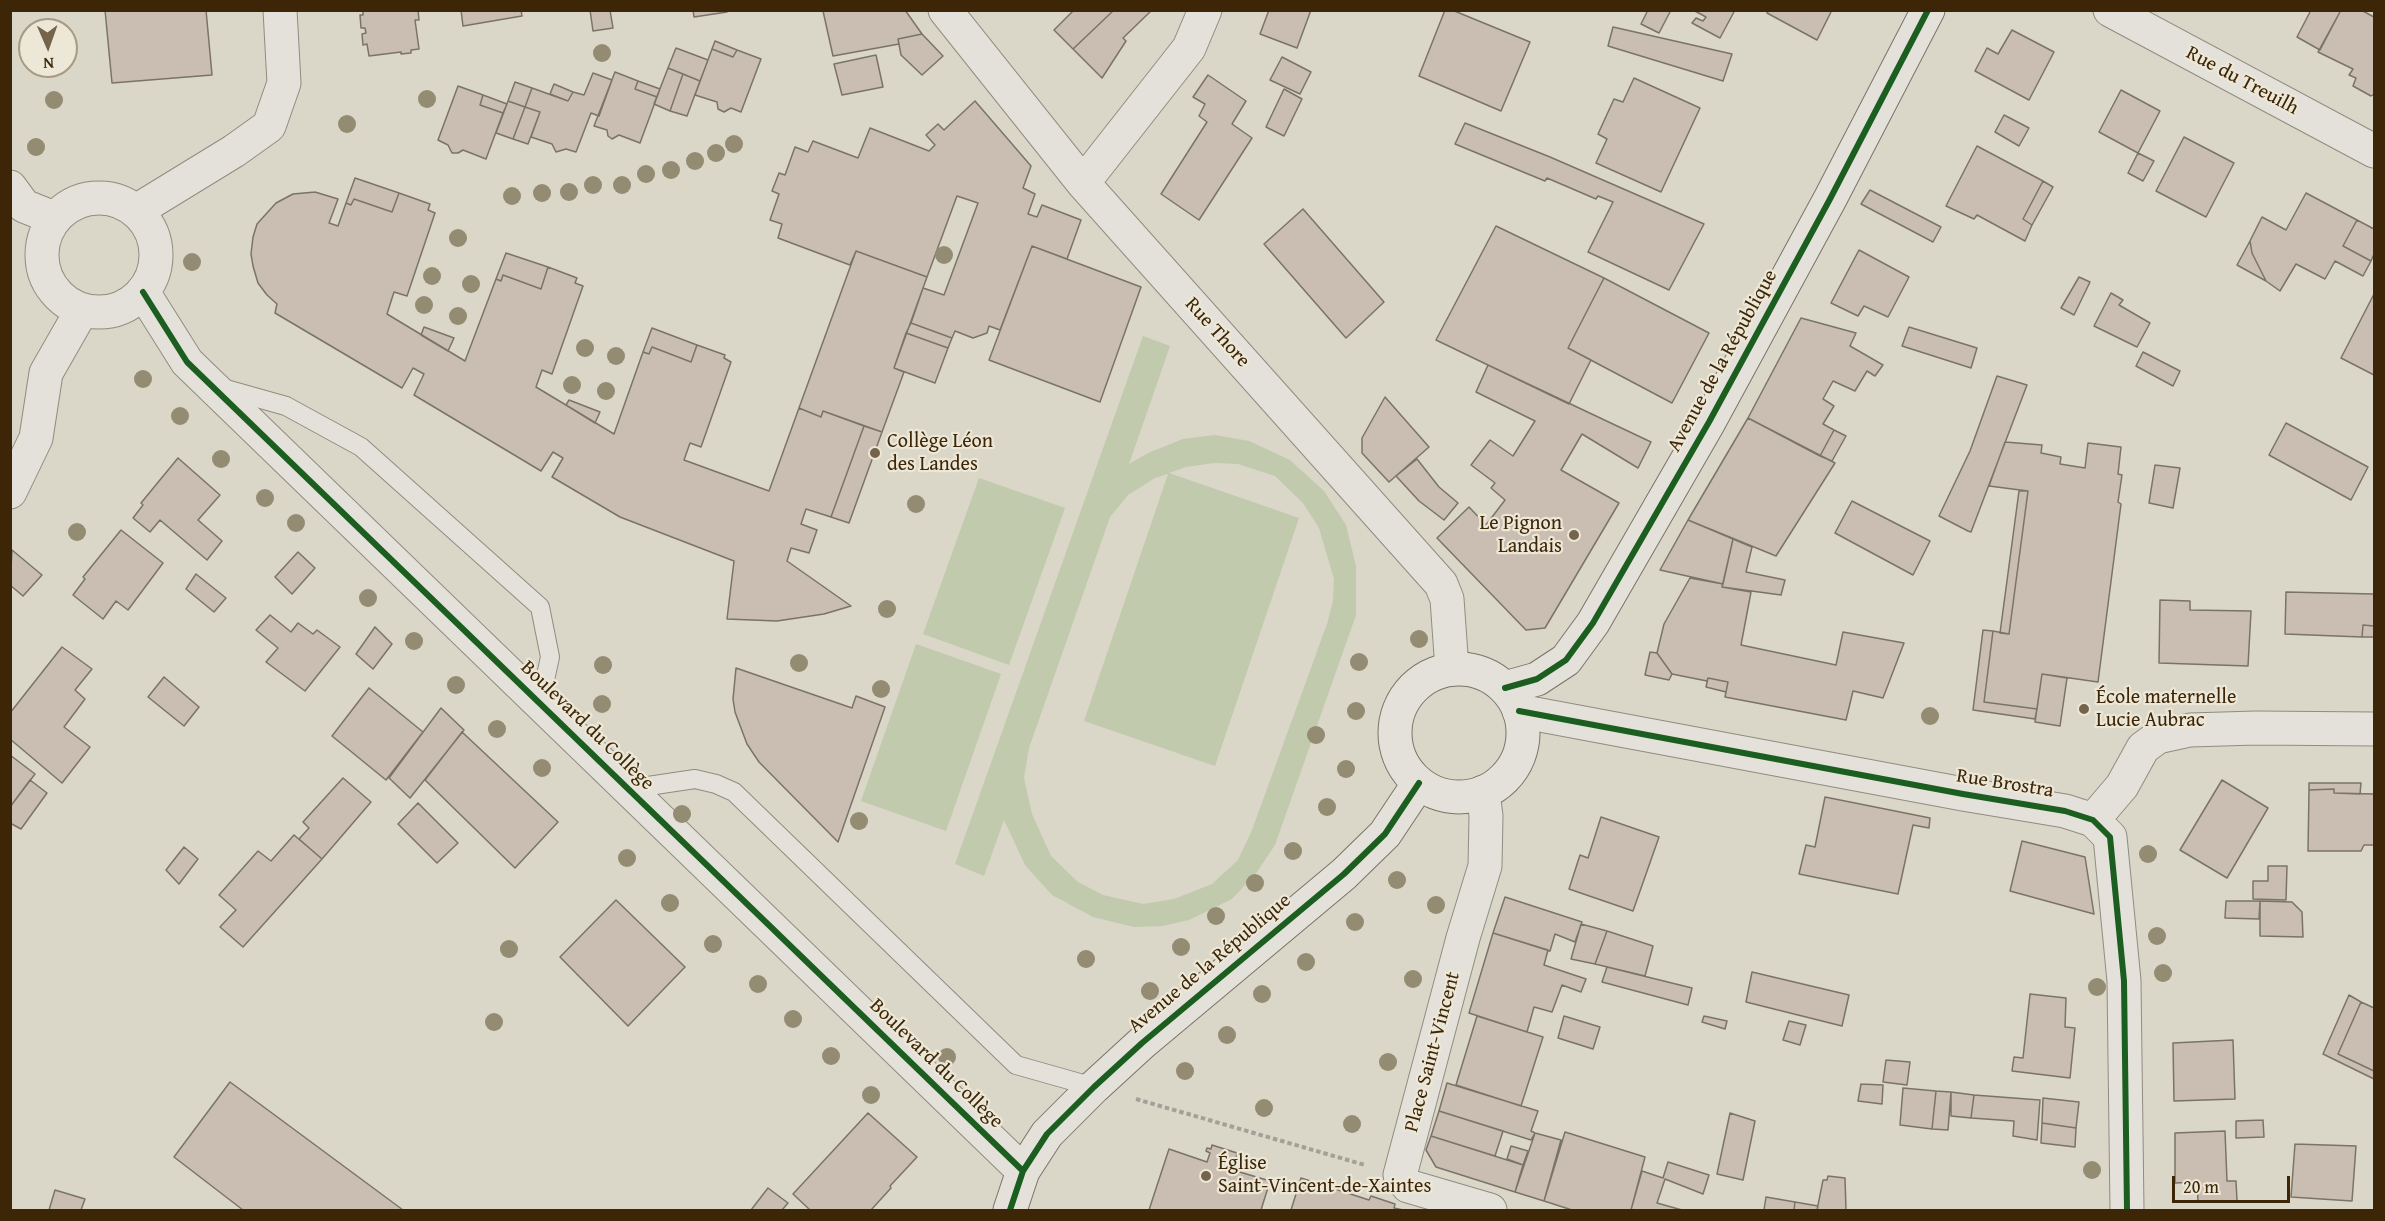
<!DOCTYPE html>
<html>
<head>
<meta charset="utf-8">
<style>
	body { margin:0 }
	#map { position:relative; width:2385px; height:1221px; overflow:hidden; background:#dad6c8; font-family:"Gentium Book Plus",serif }
	canvas { display:block }
	.frame { position:absolute; inset:0; border:12px solid #3d2608; pointer-events:none }
	.north { position:absolute; left:18px; top:18px; width:60px; height:60px; box-sizing:border-box; background:#ece7d6; border:2px solid #a69a84; border-radius:50%; rotate:178deg; font-size:16px; font-weight:700; line-height:24px; text-align:center; color:#3d2608 }
	.north::after { content:''; display:block; margin:auto; width:21px; height:27px; background:#74644b; clip-path:polygon(50% 0,100% 100%,50% 72%,0 100%) }
	.scale { position:absolute; left:2172px; top:1176px; width:118px; height:27px; box-sizing:border-box; border:3px solid #3d2608; border-top:0; padding-left:8px; font-size:18px; line-height:21px; white-space:nowrap; color:#3d2608; -webkit-text-stroke:4px #ece7d6; paint-order:stroke }
</style>
</head>
<body>
<div id="map">
<canvas width="2385" height="1221"></canvas>
<div class="frame"></div>
<div class="north">N</div>
<div class="scale">20 m</div>
</div>
<script>
const g = document.querySelector('canvas').getContext('2d');
g.lineJoin = 'round';
function fillPath(path, color) {
  g.fillStyle = color;
  g.fill(path, 'evenodd');
}
function toPath(rows) {
  const path = new Path2D();
  for (const r of rows) {
    if (r.length === 3) {
      path.moveTo(r[0] + r[2], r[1]);
      path.arc(r[0], r[1], r[2], 0, 2 * Math.PI);
      continue;
    }
    path.moveTo(r[0], r[1]);
    for (let i = 2; i < r.length; i += 2) path.lineTo(r[i], r[i + 1]);
  }
  return path;
}
function stroke(path, color, width, dash) {
  g.strokeStyle = color;
  g.lineWidth = width;
  g.lineCap = dash ? 'butt' : 'round';
  g.setLineDash(dash || []);
  g.stroke(path);
}
function drawText(font, color, halo, rows, align = 'center') {
  g.font = font + ' "Gentium Book Plus",serif';
  g.lineWidth = 4.5;
  g.setLineDash([]);
  g.textBaseline = 'middle';
  g.strokeStyle = halo;
  g.fillStyle = color;
  for (const [text, x, y, turn = 0] of rows) {
    g.save();
    g.translate(x, y);
    g.rotate((+turn || 0) * Math.PI / 180);
    g.textAlign = isNaN(turn) ? turn : align;
    if (halo) g.strokeText(text, 0, 0);
    g.fillText(text, 0, 0);
    g.restore();
  }
}
fillPath(toPath([
	[1143,336,1170,346,1129,464,1148,453,1183,439,1215,435,1249,441,1290,460,1324,491,1346,525,1356,566,1356,615,1275,845,1257,872,1232,899,1189,920,1162,926,1134,927,1093,917,1052,895,1025,865,1004,820,984,876,955,864],
	[1214,463,1238,464,1275,476,1303,503,1319,528,1334,579,1333,601,1327,624,1252,830,1238,860,1212,884,1174,899,1143,904,1103,895,1078,882,1051,856,1032,814,1024,778,1029,748,1110,517,1128,495,1155,478,1168,474,1084,721,1215,766,1299,518,1169,473,1186,467],
	[979,478,1065,508,1009,665,923,634],
	[916,644,1001,674,946,831,861,801]
]), '#c1caad');
const building = toPath([
	[105,10,206,10,212,75,112,83,105,10],
	[363,10,418,10,419,20,415,20,419,49,411,50,411,53,401,54,401,52,369,56,367,44,363,45,362,34,366,33,365,28,361,28,360,15,363,15,363,10],
	[461,10,521,10,522,16,463,26,461,10],
	[590,10,610,10,613,28,593,31,590,10],
	[693,10,727,10,727,12,694,17,693,10],
	[905,10,922,34,898,39,899,44,833,56,823,11,905,10],
	[1074,10,1114,10,1073,49,1054,30,1074,10],
	[1114,10,1152,10,1123,38,1126,41,1102,78,1073,49,1114,10],
	[1269,10,1311,10,1297,48,1260,34,1269,10],
	[1445,10,1452,10,1530,42,1501,111,1419,76,1445,10],
	[1648,10,1671,10,1659,33,1641,24,1648,10],
	[1693,10,1735,10,1720,38,1692,23,1696,18,1703,21,1706,17,1693,10],
	[1769,10,1832,10,1817,40,1767,13,1769,10],
	[2311,10,2341,10,2320,50,2297,37,2311,10],
	[2341,10,2361,10,2374,17,2374,94,2371,96,2353,86,2356,78,2349,75,2353,69,2318,52,2341,10],
	[1613,27,1732,54,1723,81,1608,46,1613,27],
	[2012,30,2054,52,2029,100,1975,71,1987,48,1998,54,2012,30],
	[922,34,943,56,922,75,901,55,898,39,922,34],
	[715,41,737,50,733,57,712,49,715,41],
	[676,48,708,60,700,81,668,68,676,48],
	[712,49,733,57,737,50,761,59,741,112,731,108,724,112,718,109,717,102,695,95,712,49],
	[876,55,883,87,842,95,834,64,876,55],
	[1282,57,1311,72,1300,94,1270,80,1282,57],
	[668,68,683,74,670,111,654,104,668,68],
	[615,72,638,81,635,89,657,97,640,143,619,135,612,139,608,136,607,130,594,126,615,72],
	[593,73,612,80,599,116,591,113,576,152,566,149,556,152,552,144,531,137,540,112,525,107,532,88,568,101,573,92,584,95,593,73],
	[683,74,700,81,687,116,670,111,683,74],
	[1208,75,1246,101,1232,124,1252,138,1199,220,1161,194,1207,122,1199,116,1205,104,1193,97,1208,75],
	[1634,78,1700,108,1661,192,1596,163,1607,139,1598,134,1614,99,1623,102,1634,78],
	[638,81,660,89,657,97,635,89,638,81],
	[515,82,532,88,525,107,508,101,515,82],
	[554,84,573,92,568,101,550,94,554,84],
	[458,86,483,95,480,105,503,113,486,159,463,150,458,153,452,153,448,145,438,140,458,86],
	[1284,89,1302,99,1284,136,1266,127,1284,89],
	[2121,90,2160,111,2138,153,2099,132,2121,90],
	[483,95,507,104,503,113,480,105,483,95],
	[508,101,525,107,513,139,496,133,508,101],
	[975,101,1031,166,1023,188,1035,194,1028,214,1037,217,1042,205,1081,220,1067,259,1032,246,1000,330,989,326,987,333,973,338,955,331,952,338,911,323,923,288,944,295,978,203,957,196,927,277,856,251,850,265,778,238,782,224,770,220,779,194,772,191,779,173,785,175,795,147,808,152,813,141,858,158,870,128,929,151,935,145,926,135,938,124,944,130,975,101],
	[525,107,540,112,528,144,513,139,525,107],
	[2004,115,2029,128,2019,146,1995,132,2004,115],
	[1465,123,1550,157,1704,224,1669,290,1588,252,1613,202,1598,196,1596,199,1547,178,1545,181,1455,144,1465,123],
	[2184,137,2234,163,2206,217,2156,191,2184,137],
	[1977,146,2043,181,2023,219,2032,225,2025,241,1977,215,1974,219,1946,206,1977,146],
	[2138,153,2154,161,2143,181,2128,173,2138,153],
	[355,178,399,193,392,212,354,199,351,205,346,203,355,178],
	[2043,181,2053,187,2032,225,2023,219,2043,181],
	[1870,190,1941,227,1933,242,1861,204,1870,190],
	[315,192,338,199,329,223,338,226,346,203,351,205,354,199,392,212,399,193,430,204,428,210,435,213,407,296,394,292,387,314,465,361,496,279,501,281,503,275,541,289,548,267,577,278,575,283,583,286,552,374,542,370,536,387,614,434,643,352,649,354,652,347,691,362,697,345,725,355,724,358,731,362,701,447,690,443,684,460,769,491,799,408,821,417,823,411,864,426,831,517,806,509,801,524,817,530,809,553,791,548,787,561,851,606,824,614,777,621,727,619,734,561,620,517,552,477,563,458,553,452,541,471,414,395,424,374,413,368,402,388,275,313,277,304,267,295,258,283,253,266,251,254,253,237,257,224,276,203,293,194,315,192],
	[2306,193,2357,220,2343,246,2371,261,2363,276,2335,261,2325,279,2296,264,2280,291,2266,281,2252,253,2250,241,2262,217,2286,230,2306,193],
	[1303,209,1384,302,1346,338,1264,244,1303,209],
	[2357,220,2374,229,2374,254,2371,261,2343,246,2357,220],
	[1496,226,1604,278,1568,348,1591,360,1569,404,1436,340,1496,226],
	[2250,241,2252,253,2266,281,2237,265,2250,241],
	[1032,246,1141,287,1100,402,989,360,1032,246],
	[1859,250,1909,277,1888,317,1864,306,1858,316,1831,303,1859,250],
	[856,251,927,277,894,368,904,372,882,432,823,411,821,417,799,408,856,251],
	[506,253,548,267,541,289,503,275,501,281,496,279,506,253],
	[2079,277,2090,282,2074,315,2061,308,2079,277],
	[1604,278,1709,333,1672,403,1568,348,1604,278],
	[2111,293,2123,300,2119,305,2150,323,2137,347,2094,326,2111,293],
	[2374,294,2374,375,2341,358,2374,294],
	[1801,318,1856,333,1850,346,1883,365,1875,376,1867,371,1855,391,1833,381,1823,399,1834,406,1823,424,1834,430,1820,456,1748,418,1801,318],
	[911,323,952,338,948,348,906,333,911,323],
	[424,327,454,338,448,351,421,335,424,327],
	[1909,327,1977,348,1971,368,1902,346,1909,327],
	[652,328,697,345,691,362,652,347,649,354,643,352,652,328],
	[906,333,948,348,935,383,894,368,906,333],
	[2143,352,2180,371,2173,386,2136,366,2143,352],
	[1488,365,1651,442,1638,468,1582,434,1561,470,1619,503,1545,628,1526,630,1437,538,1469,507,1486,525,1505,500,1491,488,1495,483,1471,465,1490,440,1513,456,1535,421,1476,392,1488,365],
	[1997,376,2027,385,1971,532,1968,531,1939,516,1970,451,1997,376],
	[1385,397,1429,447,1389,482,1362,453,1362,438,1385,397],
	[569,400,600,412,595,423,566,405,569,400],
	[1748,418,1835,463,1776,556,1688,520,1748,418],
	[2286,423,2368,467,2351,500,2269,455,2286,423],
	[864,426,882,432,849,523,831,517,864,426],
	[1834,430,1846,436,1832,461,1820,456,1834,430],
	[2005,442,2042,445,2041,453,2061,457,2060,464,2085,468,2088,443,2121,447,2118,474,2122,475,2118,502,2121,504,2098,682,2042,674,2037,709,1984,702,1993,631,2009,634,2028,491,1989,486,2005,442],
	[178,458,220,495,198,520,222,541,207,560,160,520,150,532,133,518,143,505,141,503,178,458],
	[1417,459,1439,487,1458,503,1444,520,1419,501,1396,476,1417,459],
	[2155,465,2180,468,2173,508,2149,503,2155,465],
	[2019,491,2028,491,2009,634,2000,633,2019,491],
	[1852,501,1930,541,1913,575,1835,533,1852,501],
	[1688,520,1733,539,1723,584,1660,570,1688,520],
	[121,530,163,563,128,610,116,601,103,619,73,595,85,579,83,577,121,530],
	[1733,539,1752,547,1746,572,1785,580,1781,595,1722,587,1733,539],
	[12,550,42,575,23,596,10,585,12,550],
	[298,552,315,568,292,594,275,577,298,552],
	[196,574,226,598,214,612,186,589,196,574],
	[1690,578,1723,584,1722,587,1751,592,1741,645,1836,665,1843,632,1904,643,1883,698,1853,691,1846,720,1725,697,1728,682,1708,678,1707,681,1672,674,1657,653,1664,624,1690,578],
	[2286,592,2374,594,2374,626,2363,625,2362,637,2285,634,2286,592],
	[2160,600,2190,601,2190,610,2251,611,2248,666,2159,663,2160,600],
	[270,615,291,632,298,623,313,634,317,630,340,647,305,691,266,662,278,648,256,630,270,615],
	[2363,625,2374,626,2374,637,2362,637,2363,625],
	[375,627,392,644,373,669,356,654,375,627],
	[1983,630,1993,631,1984,702,2037,709,2035,719,1973,710,1983,630],
	[62,647,92,669,75,690,85,699,64,727,90,747,62,783,10,739,10,713,62,647],
	[1650,652,1657,653,1672,674,1669,680,1645,675,1650,652],
	[736,668,852,708,856,696,885,707,838,842,759,762,747,744,735,712,733,699,736,668],
	[2042,674,2067,678,2060,726,2035,722,2042,674],
	[164,677,199,707,184,726,148,697,164,677],
	[1708,678,1728,682,1726,692,1706,687,1708,678],
	[369,688,423,732,386,780,332,736,369,688],
	[441,708,464,730,410,798,389,778,441,708],
	[462,732,558,822,515,868,425,780,462,732],
	[10,755,35,774,10,807,10,755],
	[343,778,371,802,322,859,299,839,309,828,303,822,343,778],
	[30,780,47,793,21,829,10,823,10,807,30,780],
	[2222,780,2268,808,2227,878,2180,850,2222,780],
	[2309,783,2361,783,2360,794,2334,793,2334,789,2309,790,2309,783],
	[2334,789,2334,793,2374,794,2374,845,2364,845,2361,851,2308,851,2309,790,2334,789],
	[1825,797,1930,818,1929,828,1913,825,1898,894,1799,874,1806,845,1815,847,1825,797],
	[418,803,458,843,437,863,398,824,418,803],
	[1601,817,1659,837,1633,911,1569,889,1580,855,1588,858,1601,817],
	[294,835,322,859,243,947,220,927,236,910,219,895,258,851,271,861,294,835],
	[2022,841,2085,857,2094,914,2010,891,2022,841],
	[184,847,198,859,179,884,166,870,184,847],
	[2268,866,2287,866,2286,900,2253,899,2253,881,2268,881,2268,866],
	[1505,897,1582,922,1575,942,1555,934,1550,951,1493,933,1505,897],
	[616,900,685,967,628,1026,560,957,616,900],
	[2226,901,2260,901,2259,919,2225,918,2226,901],
	[2260,901,2292,902,2302,912,2303,937,2260,936,2260,901],
	[1581,924,1607,931,1595,964,1571,959,1581,924],
	[1607,931,1653,946,1645,976,1595,964,1607,931],
	[1493,933,1548,950,1544,965,1586,979,1581,992,1562,985,1552,1012,1534,1007,1527,1032,1469,1013,1493,933],
	[1607,967,1692,988,1688,1005,1602,982,1607,967],
	[1752,972,1849,995,1842,1026,1746,1002,1752,972],
	[2030,994,2066,998,2065,1027,2075,1028,2070,1078,2012,1071,2014,1057,2023,1058,2030,994],
	[2349,995,2361,1002,2338,1054,2374,1071,2374,1079,2323,1054,2349,995],
	[2361,1002,2374,1008,2374,1071,2338,1054,2361,1002],
	[1477,1016,1543,1037,1521,1106,1456,1085,1477,1016],
	[1564,1016,1600,1027,1593,1049,1558,1038,1564,1016],
	[1704,1016,1727,1021,1725,1029,1702,1022,1704,1016],
	[1789,1021,1806,1025,1800,1045,1783,1040,1789,1021],
	[2233,1040,2235,1099,2174,1101,2173,1043,2233,1040],
	[1886,1060,1910,1062,1907,1085,1883,1082,1886,1060],
	[230,1082,403,1210,243,1210,174,1157,230,1082],
	[1447,1083,1538,1111,1531,1131,1535,1133,1531,1140,1439,1111,1447,1083],
	[1861,1084,1883,1085,1882,1104,1858,1101,1861,1084],
	[1903,1088,1936,1091,1932,1129,1900,1125,1903,1088],
	[1936,1091,1951,1092,1948,1130,1932,1129,1936,1091],
	[1951,1092,1974,1095,1971,1118,1951,1116,1951,1092],
	[1974,1095,2040,1100,2037,1140,2013,1136,2014,1121,1971,1118,1974,1095],
	[2043,1098,2079,1102,2076,1128,2042,1123,2043,1098],
	[1439,1111,1503,1131,1495,1156,1431,1136,1439,1111],
	[868,1113,917,1157,890,1186,891,1188,871,1210,810,1210,793,1194,868,1113],
	[1730,1113,1755,1121,1743,1180,1717,1174,1730,1113],
	[2263,1120,2264,1137,2236,1138,2236,1121,2263,1120],
	[2042,1123,2076,1128,2075,1147,2041,1143,2042,1123],
	[2225,1131,2227,1181,2236,1181,2237,1201,2198,1201,2197,1182,2175,1183,2175,1133,2225,1131],
	[1565,1132,1645,1157,1631,1210,1572,1210,1544,1201,1565,1132],
	[1535,1133,1561,1140,1544,1201,1515,1192,1535,1133],
	[1431,1136,1523,1165,1515,1192,1436,1167,1426,1150,1431,1136],
	[2295,1144,2356,1146,2352,1201,2291,1197,2295,1144],
	[1212,1145,1237,1153,1236,1158,1240,1160,1239,1163,1236,1162,1233,1170,1270,1181,1261,1210,1149,1210,1169,1149,1207,1162,1210,1153,1206,1151,1207,1148,1211,1149,1212,1145],
	[1511,1146,1528,1151,1523,1165,1507,1159,1511,1146],
	[1668,1162,1709,1175,1703,1194,1665,1179,1657,1203,1682,1210,1631,1210,1642,1171,1663,1178,1668,1162],
	[1828,1176,1845,1178,1846,1210,1817,1210,1823,1180,1827,1180,1828,1176],
	[1301,1178,1369,1200,1371,1196,1395,1204,1394,1208,1403,1210,1291,1210,1301,1178],
	[768,1188,788,1203,782,1210,751,1210,768,1188],
	[55,1190,85,1199,81,1210,49,1210,55,1190],
	[1766,1197,1795,1202,1794,1210,1796,1210,1764,1210,1766,1197],
	[1795,1202,1818,1206,1817,1210,1794,1210,1795,1202]
]);
fillPath(building, '#c9beb1');
stroke(building, '#7a7468', 1.5);
const service = toPath([
	[222,388,286,406,361,447,540,607,550,657,540,703],
	[628,789,695,779,716,784,734,792,1016,1065,1094,1087]
]);
const minor = toPath([
	[945,10,1083,183,1441,584,1447,599,1452,669],
	[2110,10,2374,151],
	[1083,183,1189,48,1205,10],
	[136,211,234,151,269,126,284,83,280,10],
	[10,492,36,438,46,373,82,310],
	[1519,711,1963,794,2065,811,2093,820,2110,837,2124,981,2127,1210],
	[1483,792,1486,816,1485,866,1463,938,1400,1175,1408,1186,1490,1210],
	[2093,820,2122,786,2143,748,2158,737,2190,730,2256,728,2374,729]
]);
const tertiary = toPath([
	[10,187,24,206,54,218],
	[99,255,57],
	[143,292,187,362,1023,1171]
]);
const secondary = toPath([
	[1459,733,64],
	[1505,688,1537,679,1566,660,1593,623,1709,422,1830,199,1928,10],
	[1010,1210,1023,1171,1047,1134,1094,1087,1142,1043,1344,874,1385,834,1419,783]
]);
stroke(service, '#918c80', 20);
stroke(minor, '#918c80', 35);
stroke(tertiary, '#918c80', 35);
stroke(secondary, '#7a7468', 35);
stroke(toPath([
	[1136,1099,1365,1165]
]), '#a4a098', 4, [4.5, 3]);
stroke(service, '#e3e1da', 18);
stroke(minor, '#e3e1da', 33);
stroke(tertiary, '#e3e1da', 33);
stroke(secondary, '#e3e1da', 33);
stroke(toPath([
	[143,292,187,362,1023,1171],
	[1505,688,1537,679,1566,660,1593,623,1709,422,1830,199,1928,10],
	[1519,711,1963,794,2065,811,2093,820,2110,837,2124,981,2127,1210],
	[1010,1210,1023,1171,1047,1134,1094,1087,1142,1043,1344,874,1385,834,1419,783]
]), '#1b5e20', 6);
g.fillStyle = '#938b72';
for (const [x, y] of [
	[602,53],
	[427,99],
	[54,100],
	[347,124],
	[734,144],
	[36,147],
	[716,153],
	[695,161],
	[671,170],
	[646,174],
	[593,185],
	[622,185],
	[569,192],
	[542,193],
	[512,196],
	[458,238],
	[944,255],
	[192,262],
	[432,276],
	[471,284],
	[424,305],
	[458,316],
	[585,348],
	[616,356],
	[143,379],
	[572,385],
	[606,391],
	[180,416],
	[221,459],
	[265,498],
	[916,504],
	[296,523],
	[77,532],
	[368,598],
	[887,609],
	[1419,639],
	[414,641],
	[1359,662],
	[799,663],
	[603,665],
	[456,685],
	[881,689],
	[602,704],
	[1356,711],
	[1930,716],
	[497,729],
	[1316,735],
	[542,768],
	[1346,769],
	[1327,807],
	[682,814],
	[859,821],
	[1293,851],
	[2148,854],
	[627,858],
	[1397,880],
	[1255,883],
	[670,903],
	[1436,905],
	[1216,916],
	[1355,922],
	[2157,936],
	[713,944],
	[1181,947],
	[509,949],
	[1086,959],
	[1306,962],
	[2163,973],
	[1413,979],
	[758,984],
	[2097,987],
	[1150,991],
	[1262,994],
	[793,1019],
	[494,1022],
	[1227,1035],
	[831,1056],
	[947,1057],
	[1388,1062],
	[1185,1071],
	[871,1095],
	[1264,1108],
	[1352,1124],
	[2092,1170]
]) {
  g.beginPath();
  g.arc(x, y, 9, 0, 2 * Math.PI);
  g.fill();
}
for (const [x, y, r, color] of [
	[875,453,6,"#74644b"],
	[1574,535,6,"#74644b"],
	[2084,709,6,"#74644b"],
	[1206,1176,6,"#74644b"]
]) {
  const dot = new Path2D();
  dot.arc(x, y, r, 0, 2 * Math.PI);
  g.fillStyle = color;
  g.fill(dot);
  stroke(dot, '#ece7d6', 2);
}
drawText('20px', '#3d2608', '#ece7d6', [
	["Rue du Treuilh",2242,81,28],
	["Rue Thore",1217,333,48],
	["Avenue de la République",1723,361,-61],
	["Boulevard du Collège",587,726,44],
	["Rue Brostra",2005,784,9],
	["Avenue de la République",1210,964,-40],
	["Place Saint-Vincent",1433,1052,-75],
	["Boulevard du Collège",936,1064,44]
]);
drawText('20px', '#3d2608', '#ece7d6', [
	["Collège Léon",887,442],
	["des Landes",887,465],
	["Le Pignon",1562,524,"right"],
	["Landais",1562,547,"right"],
	["École maternelle",2096,698],
	["Lucie Aubrac",2096,721],
	["Église",1218,1164],
	["Saint-Vincent-de-Xaintes",1218,1187]
], 'left');
</script>
</body>
</html>
